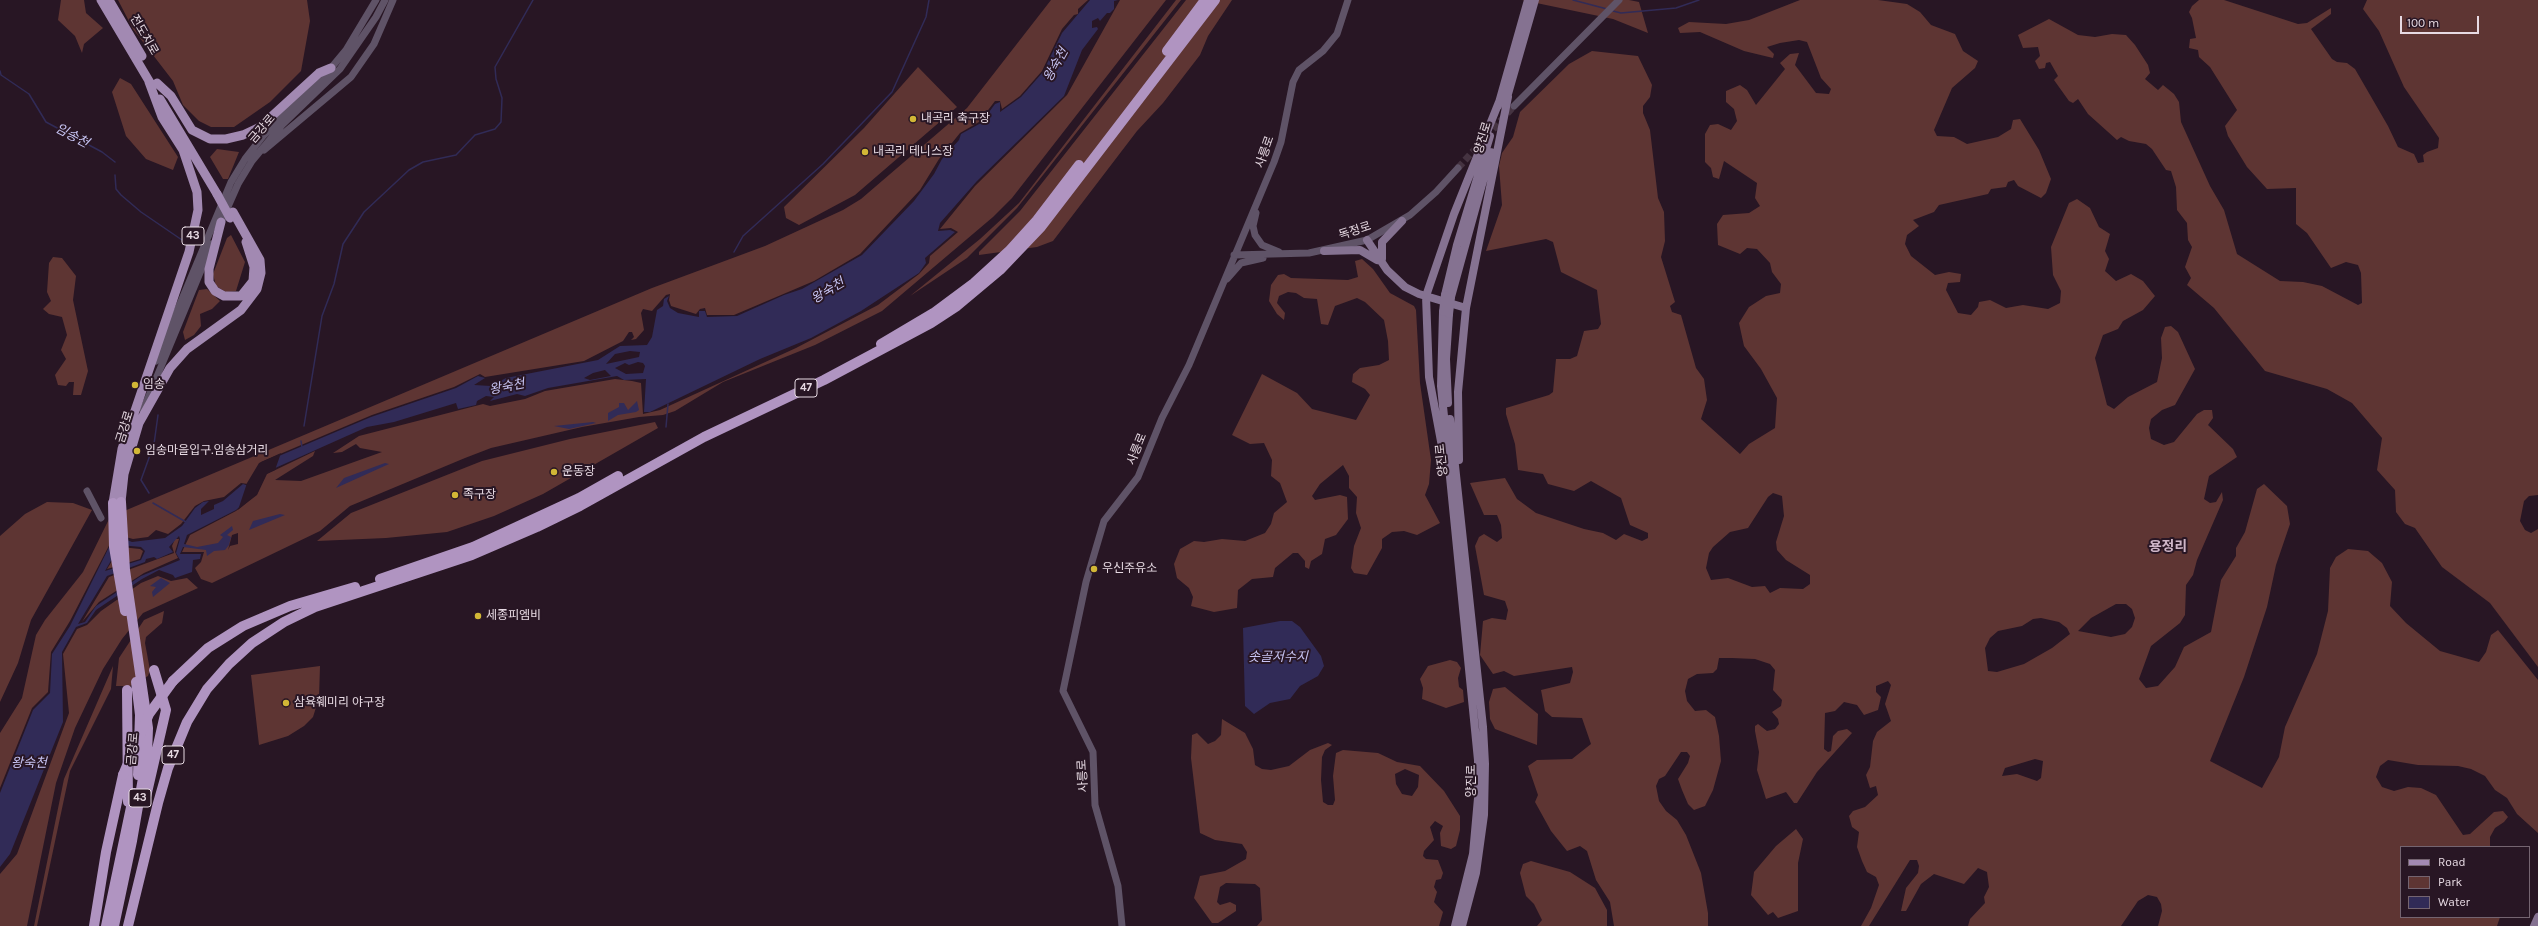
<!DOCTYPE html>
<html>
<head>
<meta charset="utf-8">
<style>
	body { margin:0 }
	#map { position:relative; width:2538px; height:926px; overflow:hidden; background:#281624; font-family:Karla,sans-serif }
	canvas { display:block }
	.legend { position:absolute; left:2400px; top:846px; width:130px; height:72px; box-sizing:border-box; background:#281624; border:1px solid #746470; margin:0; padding:5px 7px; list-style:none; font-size:12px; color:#e7dae3 }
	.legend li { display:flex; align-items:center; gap:8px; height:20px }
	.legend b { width:20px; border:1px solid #746470 }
	.scale { position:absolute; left:2400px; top:16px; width:79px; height:18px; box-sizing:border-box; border:2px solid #e7dae3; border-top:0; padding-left:5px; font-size:12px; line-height:14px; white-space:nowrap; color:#e7dae3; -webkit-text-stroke:3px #281624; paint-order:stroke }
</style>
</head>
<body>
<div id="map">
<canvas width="2538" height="926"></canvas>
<ul class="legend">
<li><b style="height:5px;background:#a289b2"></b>Road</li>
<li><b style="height:11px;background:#5e3533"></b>Park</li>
<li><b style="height:11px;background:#312b57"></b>Water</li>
</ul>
<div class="scale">100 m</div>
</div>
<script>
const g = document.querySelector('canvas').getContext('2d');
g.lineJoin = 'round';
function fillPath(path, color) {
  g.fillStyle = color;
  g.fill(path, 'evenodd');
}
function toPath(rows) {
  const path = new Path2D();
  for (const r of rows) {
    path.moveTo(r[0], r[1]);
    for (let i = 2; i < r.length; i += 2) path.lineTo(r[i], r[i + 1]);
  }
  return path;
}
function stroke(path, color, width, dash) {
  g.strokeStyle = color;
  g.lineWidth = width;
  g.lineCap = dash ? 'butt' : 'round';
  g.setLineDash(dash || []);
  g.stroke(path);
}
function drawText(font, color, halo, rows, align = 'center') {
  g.font = font + ' Karla,"Noto Sans KR",sans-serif';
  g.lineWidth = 4;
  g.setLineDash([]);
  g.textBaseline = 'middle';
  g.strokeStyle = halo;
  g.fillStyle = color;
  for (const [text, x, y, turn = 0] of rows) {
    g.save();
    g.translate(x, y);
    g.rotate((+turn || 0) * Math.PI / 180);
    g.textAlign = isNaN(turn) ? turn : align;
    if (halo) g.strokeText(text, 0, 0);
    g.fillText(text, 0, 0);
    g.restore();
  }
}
fillPath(toPath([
	[61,0,84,0,86,13,103,28,84,44,82,53,75,36,58,20],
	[118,0,307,0,310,21,301,71,270,102,234,127,211,127,199,121,183,105,173,81,133,29],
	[1051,0,1088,0,1078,9,1078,14,1074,15,1062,29,1042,71,1020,96,1002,109,1000,101,995,101,979,122,960,133,939,159,920,190,860,254,814,281,734,315,707,315,705,308,700,309,696,314,671,306,669,300,670,294,666,295,652,311,643,309,641,313,644,330,636,339,631,340,634,337,632,332,629,332,623,341,584,361,485,377,480,374,454,387,372,415,261,462,248,484,241,483,224,497,204,501,195,506,181,524,168,534,156,530,148,537,133,539,115,534,70,621,51,652,48,692,32,708,0,788,0,733,22,698,36,635,45,620,83,572,110,517,652,288,765,246,843,210,861,199,967,108],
	[1120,0,1166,0,1012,198,993,217,882,311,815,345,723,382,675,411,663,415,639,417,582,427,491,448,465,458,350,506,320,531,212,583,201,579,195,568,201,562,204,552,182,552,190,535,236,511,257,495,267,474,315,451,313,456,275,480,301,481,382,452,360,448,356,444,342,452,333,453,359,436,483,404,490,406,525,399,545,391,615,379,632,381,641,383,643,414,660,410,796,348,878,305,919,274,929,263,930,256,958,232,951,228,940,229,975,186,1067,95],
	[1176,0,1181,0,1017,208,967,258,910,296,980,239,1019,203],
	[1186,0,1232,0,1208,36,1200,55,1163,103,1137,131,1053,241,1037,247,979,255,979,252,1020,211],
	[1522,0,1629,0,1639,2,1648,33,1613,19],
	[1800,0,1878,0,1907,4,1920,12,1931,25,1955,34,1963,51,1978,61,1975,68,1952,88,1934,130,1937,136,1954,137,1967,144,1998,137,2011,129,2013,120,2020,119,2039,150,2051,179,2046,193,2041,198,2018,186,2014,180,2008,182,2006,187,1991,189,1988,194,1939,205,1934,212,1913,220,1919,226,1907,235,1905,244,1911,256,1935,275,1949,272,1961,274,1960,282,1948,283,1946,290,1958,313,1971,315,1978,307,1979,302,1990,300,2006,308,2023,305,2048,309,2060,303,2061,291,2053,275,2051,247,2069,203,2077,199,2090,208,2099,227,2110,234,2105,251,2109,259,2105,271,2116,281,2131,274,2143,281,2155,296,2143,310,2123,321,2118,329,2103,335,2095,358,2107,405,2114,409,2128,397,2157,382,2162,358,2161,338,2165,327,2171,326,2178,332,2195,369,2175,405,2162,410,2151,419,2149,428,2151,439,2164,445,2174,442,2197,414,2204,410,2212,410,2213,418,2208,425,2233,449,2237,457,2209,476,2204,499,2210,503,2216,502,2222,492,2223,500,2197,560,2193,575,2186,585,2185,615,2180,623,2151,646,2139,679,2146,688,2158,686,2175,667,2184,647,2211,632,2221,580,2236,556,2236,548,2245,532,2257,489,2264,484,2287,506,2290,524,2276,565,2267,607,2244,677,2210,761,2262,788,2279,757,2285,727,2317,654,2328,611,2330,568,2336,557,2348,549,2368,551,2382,563,2392,582,2390,606,2406,623,2440,651,2479,662,2486,652,2491,635,2498,630,2538,680,2538,833,2517,814,2507,798,2495,790,2485,776,2471,769,2458,766,2418,765,2388,760,2380,766,2376,777,2382,787,2394,791,2408,787,2421,788,2436,795,2463,835,2470,834,2494,812,2503,811,2508,817,2504,822,2495,828,2490,837,2490,847,2401,847,2401,917,2500,917,2497,926,2158,926,2162,911,2161,904,2157,897,2148,895,2138,901,2121,926,1968,926,1970,919,1985,903,1984,897,1989,887,1987,872,1978,868,1964,884,1934,874,1921,884,1906,911,1901,911,1906,888,1918,873,1919,866,1917,860,1910,860,1869,926,1861,926,1871,908,1879,885,1876,877,1867,872,1862,861,1857,847,1859,832,1852,827,1849,816,1853,811,1865,807,1878,795,1876,786,1870,788,1866,775,1870,767,1873,741,1877,732,1891,721,1885,704,1891,685,1888,681,1876,686,1876,692,1881,697,1878,710,1864,715,1857,705,1844,702,1835,711,1825,713,1824,749,1828,752,1831,751,1833,736,1838,731,1847,729,1852,733,1817,772,1797,803,1794,803,1786,792,1766,799,1757,770,1759,752,1755,731,1755,726,1758,724,1767,731,1775,729,1779,724,1778,719,1772,712,1781,706,1782,700,1773,690,1775,670,1770,664,1755,659,1732,658,1719,658,1717,669,1713,673,1697,674,1688,679,1685,691,1687,701,1695,711,1706,710,1715,717,1719,736,1721,761,1713,790,1705,806,1694,810,1688,804,1682,790,1678,779,1688,763,1690,756,1687,752,1681,752,1665,776,1659,779,1656,786,1659,801,1666,811,1677,820,1686,835,1701,873,1708,913,1708,926,1614,926,1610,902,1596,880,1587,851,1580,846,1567,851,1551,831,1535,802,1538,795,1528,766,1537,760,1572,759,1591,744,1582,718,1552,717,1545,711,1541,690,1570,683,1573,672,1572,667,1514,676,1504,671,1493,674,1480,655,1483,621,1492,618,1506,620,1508,610,1505,601,1484,595,1475,546,1479,537,1484,534,1497,542,1502,538,1501,525,1497,515,1484,515,1470,483,1505,478,1517,499,1536,513,1584,529,1603,533,1616,540,1624,534,1642,541,1648,538,1648,533,1630,525,1621,498,1591,481,1574,491,1548,484,1543,474,1518,470,1515,444,1506,414,1506,408,1549,395,1553,392,1556,359,1570,359,1577,356,1584,331,1598,329,1601,324,1597,290,1561,272,1553,242,1546,239,1486,251,1502,205,1499,166,1502,153,1513,137,1520,112,1569,64,1592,51,1638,56,1652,85,1650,97,1643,106,1643,113,1650,130,1658,198,1664,212,1665,241,1661,257,1675,302,1670,306,1672,312,1681,315,1696,368,1704,379,1707,400,1701,419,1740,454,1749,444,1775,428,1777,398,1761,369,1744,346,1739,323,1749,307,1766,296,1780,293,1781,284,1772,272,1770,263,1757,249,1747,248,1740,254,1718,245,1717,224,1723,215,1749,213,1760,206,1755,198,1757,183,1724,161,1719,179,1713,177,1711,168,1705,162,1705,134,1710,125,1718,124,1731,130,1737,121,1734,109,1726,102,1726,91,1740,85,1747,90,1756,105,1785,69,1780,63,1790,54,1799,53,1795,65,1816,93,1829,94,1831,89,1821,78,1807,42,1799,40,1780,43,1767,47,1774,54,1773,58,1744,51,1700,32,1680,33,1678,28,1689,22,1726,24,1749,20],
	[1773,493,1782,496,1784,516,1776,542,1777,550,1786,560,1810,575,1810,584,1803,589,1780,588,1770,593,1765,586,1752,587,1728,578,1711,580,1706,568,1709,553,1713,547,1730,532,1748,528,1768,497],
	[2116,604,2126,604,2132,609,2135,618,2132,627,2125,634,2111,637,2078,631,2091,618],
	[2041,618,2059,622,2067,628,2070,634,2052,648,2024,664,1997,672,1988,671,1985,648,1990,638,1998,631,2022,626,2033,619],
	[2035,759,2043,761,2041,778,2037,781,2017,774,2002,776,2005,768],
	[2199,0,2224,0,2298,24,2307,23,2331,8,2331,14,2311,29,2332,59,2337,62,2347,63,2355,69,2388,126,2398,147,2414,154,2418,163,2424,162,2423,155,2427,152,2438,148,2439,138,2404,87,2379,31,2363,9,2367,0,2538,0,2538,495,2529,496,2524,501,2520,521,2525,530,2531,533,2538,529,2538,667,2490,603,2442,567,2415,528,2405,524,2396,512,2395,490,2377,470,2382,438,2352,403,2327,389,2265,371,2214,308,2187,285,2191,278,2185,267,2192,247,2188,240,2187,223,2177,210,2176,187,2171,171,2166,170,2152,149,2146,144,2129,141,2121,137,2117,140,2088,114,2078,99,2073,103,2069,101,2054,80,2058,76,2050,62,2046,63,2045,68,2039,69,2035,61,2040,56,2038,47,2023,48,2018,35,2049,19,2078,35,2095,37,2112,34,2126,35,2135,45,2148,65,2150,73,2145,79,2158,90,2163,85,2174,94,2179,102,2181,122,2210,186,2224,210,2237,254,2280,281,2303,282,2322,286,2358,305,2362,303,2361,273,2358,265,2346,262,2331,268,2307,233,2296,224,2296,188,2267,189,2247,167,2228,136,2225,126,2237,110,2210,67,2199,57,2198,50,2189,48,2190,39,2196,38,2192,18,2189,12,2192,6],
	[918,67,957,107,855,195,799,225,786,218,784,207,864,128],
	[120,78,131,84,178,157,173,170,146,159,126,136,112,92],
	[217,149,239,152,228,179,223,179,210,157],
	[231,235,245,262,236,291,226,292,216,286,213,274,227,238],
	[53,257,62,258,76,276,73,300,88,371,81,395,73,395,74,382,69,382,66,386,58,385,55,375,66,359,61,350,67,335,62,317,49,314,43,309,51,301,47,292,49,263],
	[1362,259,1373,269,1390,293,1414,306,1416,310,1420,383,1431,460,1429,484,1425,495,1440,523,1417,535,1404,531,1392,532,1382,539,1382,548,1367,575,1354,573,1351,568,1354,546,1361,528,1356,513,1357,497,1349,488,1349,476,1343,465,1320,484,1312,496,1315,500,1340,495,1347,497,1348,519,1336,535,1325,539,1322,554,1311,561,1309,569,1305,567,1305,561,1298,553,1293,553,1275,568,1273,577,1252,579,1238,590,1237,608,1214,612,1191,606,1193,597,1189,588,1177,578,1174,564,1180,549,1194,541,1204,542,1222,539,1245,541,1265,533,1271,524,1274,513,1287,502,1280,483,1271,476,1272,460,1264,443,1250,444,1232,435,1262,374,1297,393,1312,409,1356,420,1370,395,1365,389,1352,382,1353,374,1360,368,1379,365,1389,360,1388,341,1384,320,1365,302,1357,298,1335,306,1328,325,1321,324,1317,299,1304,298,1296,293,1288,292,1279,296,1277,303,1285,313,1284,320,1277,314,1269,301,1271,285,1278,275,1284,274,1291,278,1348,280,1358,277,1355,261],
	[207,289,220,301,212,309,200,314,201,326,194,335,185,340,183,332,199,290],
	[655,422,658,428,543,494,494,516,447,532,386,538,317,541,351,513,482,461,570,439],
	[47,502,73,503,92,510,31,620,18,663,0,702,0,536,25,514],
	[175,539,179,539,175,552,178,558,144,573,99,602,82,622,109,577,174,553,172,546],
	[121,547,140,549,143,551,140,559,107,569],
	[158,576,171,581,187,578,198,588,143,613,122,639,103,669,75,728,56,783,27,926,0,926,0,874,17,854,69,713,63,654,77,629,87,625,101,611,141,583],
	[164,611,162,623,146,637,145,643,150,670,148,676,130,686,116,686,119,658,144,620],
	[1450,660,1457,662,1461,668,1458,678,1459,687,1463,690,1464,702,1446,708,1422,699,1423,688,1420,679,1428,666],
	[113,666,111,689,70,771,37,926,34,926,64,779],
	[320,666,319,698,313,717,304,726,288,736,259,745,251,675],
	[1505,687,1538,714,1537,745,1495,729,1490,719,1489,702,1493,689],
	[1222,719,1245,733,1253,749,1255,765,1262,769,1271,770,1289,766,1310,750,1328,743,1332,745,1325,750,1322,757,1321,780,1323,802,1328,805,1333,805,1335,800,1333,776,1336,753,1343,750,1378,753,1397,762,1420,766,1444,791,1460,816,1460,830,1456,846,1451,849,1441,846,1440,833,1443,826,1435,821,1430,827,1434,840,1424,851,1423,856,1426,859,1438,860,1443,873,1441,879,1436,880,1434,887,1437,892,1434,902,1443,912,1439,926,1257,926,1262,920,1260,888,1255,884,1226,883,1220,887,1217,902,1220,905,1230,902,1236,905,1236,911,1218,923,1212,923,1194,898,1200,876,1225,871,1246,859,1247,852,1242,844,1215,840,1200,833,1191,758,1192,735,1197,733,1208,744,1215,741,1221,735],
	[1405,769,1419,775,1418,787,1412,796,1402,794,1396,784,1395,774],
	[1796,829,1803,839,1798,863,1798,911,1778,918,1773,912,1768,915,1751,895,1754,872,1776,846],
	[1531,861,1570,872,1595,888,1607,910,1607,926,1537,926,1542,920,1534,904,1526,896,1520,873,1523,864]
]), '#5e3533');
fillPath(toPath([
	[1090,0,1118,0,1114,1,1114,9,1110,13,1107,13,1100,21,1098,18,1092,21,1092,28,1097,27,1098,29,1082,50,1064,96,977,181,940,223,938,231,950,230,955,232,925,258,926,263,919,273,861,311,811,338,760,359,650,412,644,412,646,379,624,380,617,376,548,388,525,396,517,394,490,401,494,397,486,396,477,401,476,405,458,409,456,403,394,422,367,427,264,473,255,493,236,510,187,535,184,544,197,547,218,543,223,537,220,535,232,526,233,530,227,535,231,537,229,545,225,550,214,551,207,556,206,550,183,547,180,554,201,554,200,559,193,560,192,572,175,578,173,575,159,570,142,579,96,610,87,623,76,627,62,652,63,722,10,854,0,867,0,793,33,710,50,693,52,654,70,626,115,535,132,542,165,538,182,526,195,508,203,502,209,501,201,509,201,515,214,509,214,505,223,501,243,484,249,486,260,464,371,417,456,388,478,376,485,378,474,385,491,386,506,378,598,360,620,346,647,345,652,337,657,310,663,306,664,299,669,296,667,301,670,308,678,313,699,317,699,311,705,311,707,317,737,316,784,295,802,289,862,255,914,201,934,174,942,159,959,140,961,134,981,123,995,104,1000,102,1000,112,1021,97,1043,72,1062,33],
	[630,351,640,352,639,357,606,364,615,354],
	[638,362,643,363,645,366,643,373,626,374,615,368,625,363,629,365],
	[605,370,611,376,590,380,584,378,593,373],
	[179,536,180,539,176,553,180,560,141,576,96,606,85,622,78,624,107,576,145,562,146,559,154,557,157,559,173,552,169,547],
	[120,545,141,547,145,551,141,560,105,571],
	[637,401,639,410,636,412,618,415,608,421,608,413,619,407,619,403,624,403,628,410],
	[593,422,596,423,569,429,554,426],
	[385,463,389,464,336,488,344,478],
	[280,514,285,515,249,530,253,521],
	[161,578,170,583,153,597,152,592,156,587,150,586],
	[1280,621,1292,621,1300,627,1321,656,1324,666,1318,676,1300,686,1290,699,1270,703,1254,714,1245,706,1243,628]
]), '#312b57');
fillPath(toPath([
	[281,453,275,470,266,474,257,494,238,510,247,483,259,463],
	[238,533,238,544,230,546,228,550,232,535]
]), '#281624');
stroke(toPath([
	[1573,0,1607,9],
	[1613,11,1621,13,1676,8,1699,0],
	[0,71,1,75,29,94,46,122,102,152,115,162],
	[115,175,116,189,121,195,141,212,182,240],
	[734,252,743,236,823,164,892,92,926,17,929,0],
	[304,426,322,316,334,284,343,244,364,212,409,170,423,162,456,155,475,135,495,129,501,122,502,98,496,79,495,67,533,0],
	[666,427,668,404],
	[301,441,302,447],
	[149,493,141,480,154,444,158,415],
	[153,503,186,522]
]), '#312b57', 1.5);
stroke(toPath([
	[1458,168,1514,106]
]), '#453341', 7, [7, 3.5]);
stroke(toPath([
	[1514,106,1619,0],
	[264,150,351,77,374,44,393,0],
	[1256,213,1253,226,1255,235,1262,245,1279,252],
	[219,227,238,184,252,161,282,125,340,69,376,17,385,0],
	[1234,255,1309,253,1367,240,1410,215,1436,192,1458,168],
	[1227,279,1241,263,1263,258],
	[156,361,231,182,245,159,263,136,331,68,346,50,376,0],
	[143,410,212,244],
	[87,491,101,518],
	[1122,926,1118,886,1095,805,1093,752,1063,691,1086,582,1104,521,1138,477,1162,418,1189,365,1274,162,1281,142,1293,82,1299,70,1323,51,1337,34,1348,0]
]), '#5f5367', 7);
stroke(toPath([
	[1506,101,1535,0],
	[1498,106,1528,0],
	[1367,240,1387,270,1405,287,1419,294,1466,308],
	[1324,251,1360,250,1377,260],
	[1382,259,1382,242,1402,221],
	[1445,295,1457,245,1490,136],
	[1451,297,1491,152],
	[1443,312,1441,386,1478,760,1478,798,1473,854,1455,926],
	[1448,403,1446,359,1449,314],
	[1450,419,1483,727,1485,764,1484,815,1476,873,1462,926],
	[1443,452,1429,377,1426,296,1454,214,1499,102],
	[1459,460,1458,392,1466,308,1508,97],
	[2534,926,2538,917]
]), '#857291', 8);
stroke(toPath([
	[101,0,152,86],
	[109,0,142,56],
	[157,83,171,96,192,130,210,139,226,139,243,135,260,127,319,73,331,68],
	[160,99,217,194],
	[221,222,209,269,209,282,215,291,224,296,241,296,253,281,254,267,246,242],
	[121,502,124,474,139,423,170,368,187,349,241,310,257,289,261,273,260,260,233,212],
	[113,503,122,449,189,252,198,210,197,192,183,150,162,117,149,82]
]), '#a289b2', 9);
stroke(toPath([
	[1167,51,1205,0],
	[881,344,935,312,974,283,1009,251,1037,220,1079,165],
	[113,503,114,547,125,611],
	[380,579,473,547,579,498,618,476],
	[173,681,208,648,243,626,290,606,355,587],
	[136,682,140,715,138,775],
	[127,690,128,802],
	[146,797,166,710,154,670],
	[94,926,106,852,123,775],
	[106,926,134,793],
	[114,926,132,841,147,755,148,728,125,570,121,502],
	[128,926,158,803,168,768,187,722,207,689,229,664,252,643,284,622,315,607,472,555,537,527,580,506,704,437,824,380,931,323,957,306,1000,270,1041,227,1215,0]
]), '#b094c1', 10);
stroke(toPath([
	[1443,312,1445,295],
	[1449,314,1451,297]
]), '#857291', 8);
stroke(toPath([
	[217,194,230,218]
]), '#a289b2', 9);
stroke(toPath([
	[123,775,149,714,173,681]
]), '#b094c1', 10);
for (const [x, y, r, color] of [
	[913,119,4,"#d2b736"],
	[865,152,4,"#d2b736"],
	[135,385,4,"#d2b736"],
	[137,451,4,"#d2b736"],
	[554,472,4,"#d2b736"],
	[455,495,4,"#d2b736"],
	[1094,569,4,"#d2b736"],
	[478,616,4,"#d2b736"],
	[286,703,4,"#d2b736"]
]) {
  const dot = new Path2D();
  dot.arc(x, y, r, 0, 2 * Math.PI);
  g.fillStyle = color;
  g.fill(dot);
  stroke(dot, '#281624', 1.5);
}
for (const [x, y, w] of [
	[193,236,22],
	[806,388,22],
	[173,755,22],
	[140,798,22]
]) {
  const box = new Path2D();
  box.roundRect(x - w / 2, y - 9, w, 18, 3);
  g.fillStyle = '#281624';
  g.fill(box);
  stroke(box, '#e7dae3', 1);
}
drawText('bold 11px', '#e7dae3', null, [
	["43",193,236],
	["47",806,388],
	["47",173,755],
	["43",140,798]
]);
drawText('12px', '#e7dae3', '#281624', [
	["전도치로",144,35,60],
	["금강로",262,129,-49],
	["양진로",1483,138,-73],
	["사릉로",1265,152,-71],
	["독정로",1355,231,-18],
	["금강로",125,427,-73],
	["사릉로",1137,449,-68],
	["양진로",1442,460,-96],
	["금강로",133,749,-85],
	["사릉로",1083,776,-93],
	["양진로",1472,781,-90]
]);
drawText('12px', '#e7dae3', '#281624', [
	["내곡리 축구장",921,119],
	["내곡리 테니스장",873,152],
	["임송",143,385],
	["임송마을입구.임송삼거리",145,451],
	["운동장",562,472],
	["족구장",463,495],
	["우신주유소",1102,569],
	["세종피엠비",486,616],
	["삼육훼미리 야구장",294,703]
], 'left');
drawText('italic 13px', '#c7c4f3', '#281624', [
	["왕숙천",1056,65,-61],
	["임송천",72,136,28],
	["왕숙천",828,291,-31],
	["왕숙천",507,387,-11],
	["솟골저수지",1278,657],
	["왕숙천",29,763]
]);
drawText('bold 14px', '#ceb5c7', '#281624', [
	["용정리",2168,547]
]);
</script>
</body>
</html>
